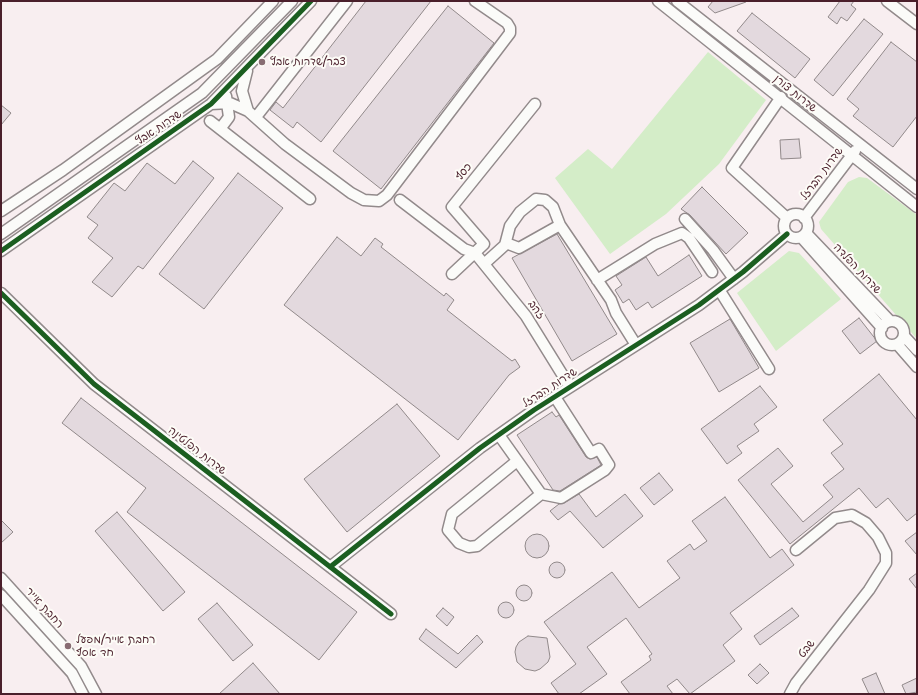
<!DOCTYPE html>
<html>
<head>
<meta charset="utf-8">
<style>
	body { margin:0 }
	#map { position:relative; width:918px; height:695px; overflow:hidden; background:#fcfbf8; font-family:"Shantell Sans",sans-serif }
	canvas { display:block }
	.frame { position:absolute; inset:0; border:2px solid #4a1f2b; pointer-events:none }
</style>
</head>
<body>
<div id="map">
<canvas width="918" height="695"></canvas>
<div class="frame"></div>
</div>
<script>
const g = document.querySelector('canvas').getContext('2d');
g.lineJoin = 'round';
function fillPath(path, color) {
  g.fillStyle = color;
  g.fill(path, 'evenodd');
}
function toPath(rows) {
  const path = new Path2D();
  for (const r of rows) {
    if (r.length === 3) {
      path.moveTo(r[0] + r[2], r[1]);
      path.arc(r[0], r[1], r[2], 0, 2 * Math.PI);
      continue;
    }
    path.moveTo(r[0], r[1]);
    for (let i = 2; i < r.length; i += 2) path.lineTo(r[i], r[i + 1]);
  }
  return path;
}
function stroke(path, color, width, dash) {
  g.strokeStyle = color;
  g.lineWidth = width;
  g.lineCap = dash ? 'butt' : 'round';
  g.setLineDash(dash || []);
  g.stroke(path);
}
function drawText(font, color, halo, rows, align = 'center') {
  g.font = font + ' "Shantell Sans","Playpen Sans Hebrew",sans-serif';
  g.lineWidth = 4;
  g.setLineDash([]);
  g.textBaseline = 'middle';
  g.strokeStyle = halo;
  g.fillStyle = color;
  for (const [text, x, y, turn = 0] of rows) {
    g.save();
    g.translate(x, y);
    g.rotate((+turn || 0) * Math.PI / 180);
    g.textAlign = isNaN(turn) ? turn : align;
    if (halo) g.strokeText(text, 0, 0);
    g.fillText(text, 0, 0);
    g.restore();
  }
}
fillPath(toPath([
	[1,1,917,1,917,694,1,694]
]), '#f8eef0');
fillPath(toPath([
	[708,52,766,100,719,164,666,214,610,254,555,178,588,149,612,169],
	[859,177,867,178,917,215,917,339,821,229,819,222,848,182],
	[789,251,799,253,841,299,776,351,737,293]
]), '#d4edc8');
const building = toPath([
	[366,1,431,1,321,142,297,122,293,128,270,110,276,102,283,108,366,1],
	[713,1,746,1,746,2,715,13,708,7,713,1],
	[840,1,854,1,851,5,856,9,847,21,841,17,837,24,828,17,840,1],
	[448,6,494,43,381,189,333,151,448,6],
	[752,13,810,59,795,78,737,31,752,13],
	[864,19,883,34,833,96,814,80,864,19],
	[891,42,917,62,917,116,893,147,853,116,859,109,847,99,891,42],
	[1,105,11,113,1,125,1,105],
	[799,139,801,158,781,159,780,140,799,139],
	[193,161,214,178,143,269,138,266,112,297,92,282,113,258,88,238,98,225,87,217,114,183,125,191,147,163,175,184,193,161],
	[238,173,283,208,204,309,159,274,238,173],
	[702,187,748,233,726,254,690,215,681,209,702,187],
	[557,234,617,334,572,361,512,258,557,234],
	[337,237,361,256,375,238,383,244,381,247,444,296,446,293,454,300,447,310,512,361,515,359,520,367,509,375,458,440,284,305,337,237],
	[689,255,702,276,652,308,648,302,636,310,629,299,623,303,615,290,622,285,616,276,646,257,658,276,689,255],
	[859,318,877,341,860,354,842,331,859,318],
	[730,319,759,368,719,392,690,343,730,319],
	[879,374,917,420,917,513,907,521,888,498,876,508,859,488,790,544,738,480,778,448,793,466,771,484,803,522,833,497,823,485,844,469,831,453,843,444,823,420,879,374],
	[760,386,777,407,754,424,759,431,737,446,742,453,727,464,701,429,760,386],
	[81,398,357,612,319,660,127,512,146,488,62,423,81,398],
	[397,404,440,456,347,532,304,479,397,404],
	[552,412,556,417,559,415,586,457,590,459,597,457,601,465,560,491,553,490,517,435,552,412],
	[659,473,673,490,654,505,640,488,659,473],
	[579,494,596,517,625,494,643,516,603,548,570,511,558,520,550,511,559,504,564,503,579,494],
	[725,497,770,558,782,549,794,565,730,613,742,629,723,645,735,661,690,694,677,679,667,686,673,694,630,694,621,682,651,660,649,656,652,654,626,618,587,647,607,674,579,694,559,694,551,683,576,664,544,622,612,572,639,608,680,578,667,561,690,544,694,550,707,541,692,521,725,497],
	[117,512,185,592,163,611,95,531,117,512],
	[1,520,13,532,1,543,1,520],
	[917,532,917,555,905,541,917,532],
	[537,546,12],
	[557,570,8],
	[917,573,917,589,909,579,917,573],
	[524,593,8],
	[506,610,8],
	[217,603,253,645,233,661,198,619,217,603],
	[443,608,454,617,447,626,436,616,443,608],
	[792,608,799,616,760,645,754,636,792,608],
	[426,629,458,654,477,635,483,642,456,668,419,639,426,629],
	[528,636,547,638,550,657,548,662,540,669,535,671,525,669,517,662,515,652,516,647,519,642,528,636],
	[253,663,280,694,219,694,253,663],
	[760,664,769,673,757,684,748,675,760,664],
	[876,673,885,694,869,694,862,679,876,673],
	[917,678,917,692,906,694,902,685,917,678]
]);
fillPath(building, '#e3d9de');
stroke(building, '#928a8b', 1);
const minor = toPath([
	[658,1,917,207],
	[677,1,917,189],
	[887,1,917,24],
	[781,97,732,168,787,218],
	[211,104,230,103,248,111,242,91,247,71],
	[248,111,285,144,351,193,364,200,379,201,387,195,510,33,510,28,507,23,475,1],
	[256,117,347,1],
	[210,121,310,199],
	[220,129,229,117,226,96],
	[400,200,464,249,475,253,526,316,570,387],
	[1,211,63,170,217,59,273,1],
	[796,226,12],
	[804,218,855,151],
	[685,219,713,250,734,279],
	[806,233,890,321],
	[1,234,202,93,292,1],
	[801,237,882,328],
	[506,243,519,248,560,225],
	[1,251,211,104,311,1],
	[484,264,505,245,510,226,520,212,536,199,545,200,553,207,560,225,611,300,616,313,636,345],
	[452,274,484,244,452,207,535,104],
	[597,280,655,244,682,233,689,238,712,272],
	[720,291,769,369],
	[1,293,94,384,391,614],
	[892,333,12],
	[904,336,917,350],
	[897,344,917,367],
	[499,435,541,494,477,546,469,547,459,543,448,530,452,514,517,461],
	[541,494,561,498,605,470,609,465,599,449,591,453,555,397],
	[330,567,480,448,534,410,699,305,743,272,787,234],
	[1,578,81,666,96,694],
	[1,595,72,673,83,694],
	[790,694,796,683,869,590,886,563,886,553,878,537,866,523,852,515,835,518,796,550]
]);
stroke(minor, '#928a8b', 13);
stroke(minor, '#fbfbf9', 10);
stroke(toPath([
	[1,251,211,104,311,1],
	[1,293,94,384,391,614],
	[330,567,480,448,534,410,699,305,743,272,787,234]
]), '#1b5e20', 5);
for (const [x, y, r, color] of [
	[262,62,4,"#886c73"],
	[68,646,4,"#886c73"]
]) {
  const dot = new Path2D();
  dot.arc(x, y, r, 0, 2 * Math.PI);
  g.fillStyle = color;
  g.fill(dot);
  stroke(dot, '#fdfcf7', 1.5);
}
drawText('11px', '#4a1f2b', '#fdfcf7', [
	["צבר/שדרות אבץ",270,62],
	["רחבת אייר/מפעל",76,640],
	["חד אסף",76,653]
], 'left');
drawText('11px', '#4a1f2b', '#fdfcf7', [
	["שדרות צורן",795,94,39],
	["שדרות אבץ",159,128,-34],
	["כסף",464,172,-51],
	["שדרות הברזל",822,174,-53],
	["שדרות הפלדה",857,269,47],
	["זהב",536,310,55],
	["שדרות הברזל",550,388,-33],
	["שדרות הפלטינה",197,451,38],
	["רחבת אייר",44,608,48],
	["שבט",807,649,-52]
]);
</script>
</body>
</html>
